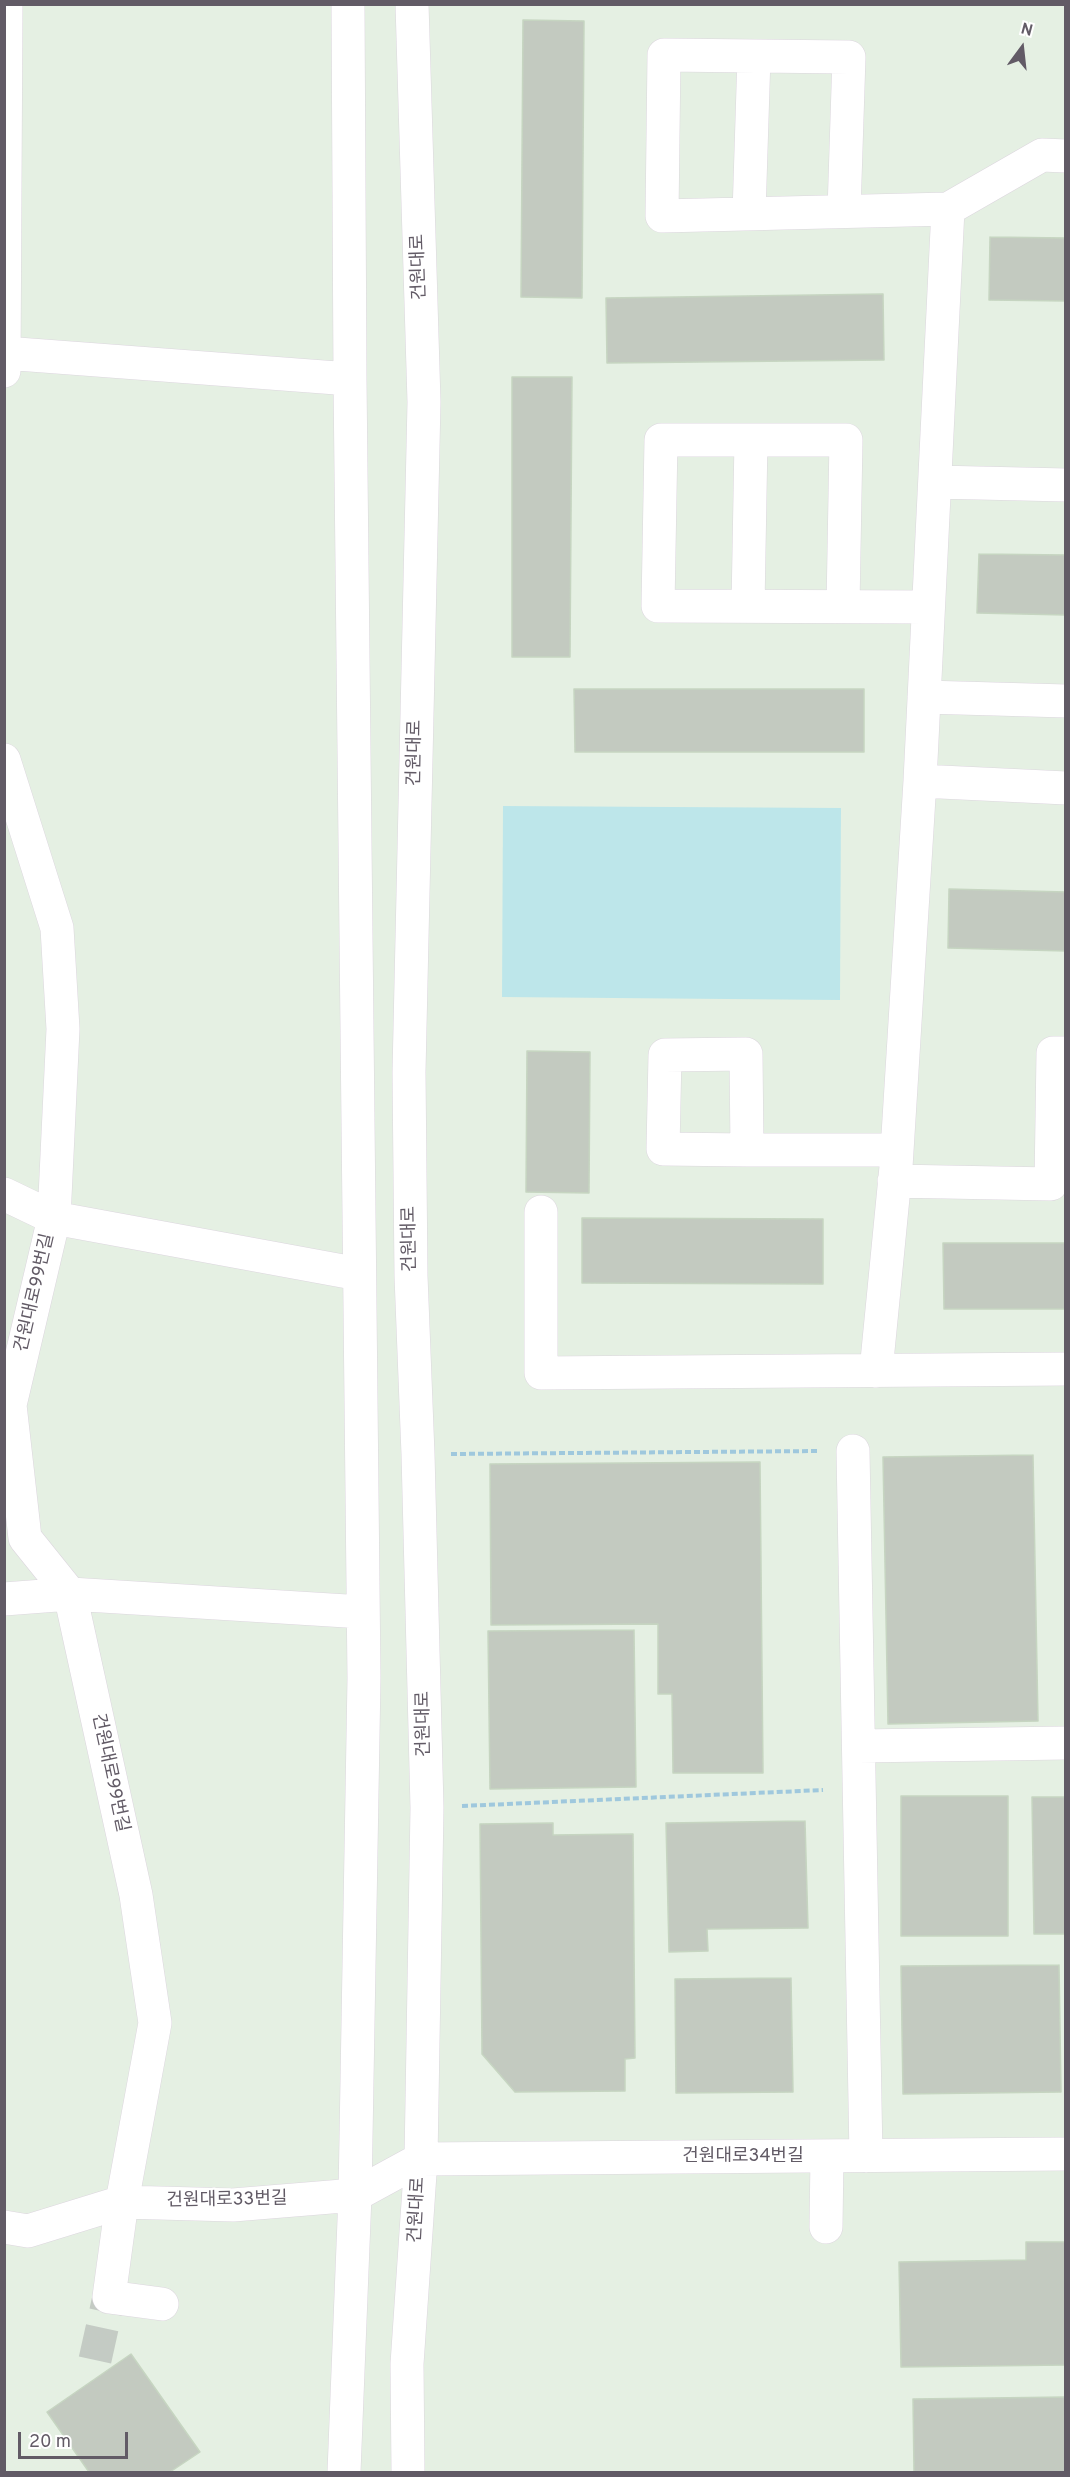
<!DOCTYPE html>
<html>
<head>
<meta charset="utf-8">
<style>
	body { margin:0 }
	#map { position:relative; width:1070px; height:2477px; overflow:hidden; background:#e5f0e3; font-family:Overpass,sans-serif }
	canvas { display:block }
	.frame { position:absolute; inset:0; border:6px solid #625b66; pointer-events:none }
	.north { position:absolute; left:992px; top:18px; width:60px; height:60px; -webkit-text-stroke:4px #fff; paint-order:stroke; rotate:15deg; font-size:16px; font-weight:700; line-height:24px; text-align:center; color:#625b66 }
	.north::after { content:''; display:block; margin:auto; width:21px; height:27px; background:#625b66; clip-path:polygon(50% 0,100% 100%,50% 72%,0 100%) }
	.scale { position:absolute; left:18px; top:2432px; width:110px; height:27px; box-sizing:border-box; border:3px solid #625b66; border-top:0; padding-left:8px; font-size:18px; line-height:21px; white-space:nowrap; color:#625b66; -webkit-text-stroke:4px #fff; paint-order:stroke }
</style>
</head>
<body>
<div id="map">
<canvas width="1070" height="2477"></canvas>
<div class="frame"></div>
<div class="north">N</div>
<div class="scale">20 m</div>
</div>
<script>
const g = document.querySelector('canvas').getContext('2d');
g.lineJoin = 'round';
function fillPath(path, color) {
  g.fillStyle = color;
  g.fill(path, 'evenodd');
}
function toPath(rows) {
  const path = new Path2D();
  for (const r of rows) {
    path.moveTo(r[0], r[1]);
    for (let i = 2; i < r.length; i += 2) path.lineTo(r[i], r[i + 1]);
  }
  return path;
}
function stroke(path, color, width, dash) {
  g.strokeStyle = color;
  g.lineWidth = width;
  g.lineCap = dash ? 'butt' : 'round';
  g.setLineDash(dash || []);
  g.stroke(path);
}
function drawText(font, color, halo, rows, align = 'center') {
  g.font = font + ' Overpass,"Noto Sans KR",sans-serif';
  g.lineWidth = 4.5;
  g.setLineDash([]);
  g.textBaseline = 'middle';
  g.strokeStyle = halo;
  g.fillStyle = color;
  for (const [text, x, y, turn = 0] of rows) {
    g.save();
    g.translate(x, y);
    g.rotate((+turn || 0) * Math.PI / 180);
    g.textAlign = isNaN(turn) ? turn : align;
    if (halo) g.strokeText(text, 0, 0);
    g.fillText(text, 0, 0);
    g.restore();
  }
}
fillPath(toPath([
	[503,806,841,808,840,1000,502,997]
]), '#bde6ea');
const building = toPath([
	[523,20,584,21,582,298,521,297,523,20],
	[990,237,1066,238,1066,301,989,300,990,237],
	[883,294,884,360,607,363,606,298,883,294],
	[512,377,572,377,570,657,512,657,512,377],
	[979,554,1066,555,1066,615,977,613,979,554],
	[574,689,864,689,864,752,575,752,574,689],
	[949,889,1066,892,1066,951,948,948,949,889],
	[527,1051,590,1052,589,1193,526,1192,527,1051],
	[582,1218,823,1219,823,1284,582,1283,582,1218],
	[943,1243,1066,1243,1066,1309,944,1309,943,1243],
	[1033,1455,1038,1721,888,1724,883,1457,1033,1455],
	[760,1462,763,1773,673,1773,672,1694,658,1694,658,1624,491,1625,490,1464,760,1462],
	[634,1630,636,1787,490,1789,488,1631,634,1630],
	[901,1796,1008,1796,1008,1936,901,1936,901,1796],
	[1032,1797,1066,1797,1066,1934,1034,1934,1032,1797],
	[805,1821,808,1928,707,1929,708,1951,669,1952,666,1823,805,1821],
	[553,1823,553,1835,633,1834,635,2058,625,2059,625,2091,515,2092,482,2054,480,1824,553,1823],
	[1059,1965,1061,2092,903,2094,901,1966,1059,1965],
	[791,1978,793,2092,676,2093,675,1979,791,1978],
	[1026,2242,1066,2242,1066,2365,901,2367,899,2262,1026,2260,1026,2242],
	[131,2354,200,2452,170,2472,89,2472,47,2412,131,2354],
	[1066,2397,1066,2472,914,2472,913,2399,1066,2397]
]);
fillPath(building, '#c3cac0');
stroke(building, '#c6d5c1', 1.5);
stroke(toPath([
	[95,2360,109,2297]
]), '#c4cbc4', 33, [33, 16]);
const minor = toPath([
	[844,211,849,57,664,55,662,216,948,209,1042,155,1066,156],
	[749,214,754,56],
	[4,353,350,379],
	[4,371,6,4],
	[935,482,1066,485],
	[748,606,751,440],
	[843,606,846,440,661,440,658,606,928,607],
	[924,697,1066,701],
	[4,760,57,928,63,1029,54,1218,10,1405,25,1538,70,1594,136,1895,155,2023,122,2202,109,2297,162,2304],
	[920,781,1066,788],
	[747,1150,746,1054,665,1055,663,1149,747,1150,896,1150],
	[894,1181,1051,1184,1053,1053,1066,1053],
	[4,1194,54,1218,359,1274],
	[541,1212,541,1373,1066,1369],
	[876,1371,896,1167,920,781,948,209],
	[853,1451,866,2156],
	[4,1599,70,1594,363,1612],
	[859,1746,1066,1743],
	[4,2227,28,2231,122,2202,233,2205,355,2195,421,2159,1066,2154],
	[826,2227,827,2156],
	[344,2472,355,2195,364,1678,350,379,348,4],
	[408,2472,407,2364,421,2159,427,1808,418,1454,411,1276,409,1072,424,402,412,4]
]);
stroke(minor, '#dcd6de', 34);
stroke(toPath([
	[451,1454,819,1451],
	[462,1806,823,1790]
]), '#9fc8dd', 4, [6, 3]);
stroke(minor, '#fff', 33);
drawText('18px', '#625b66', '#fff', [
	["건원대로",420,267,-92],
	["건원대로",416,753,-89],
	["건원대로",411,1239,-91],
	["건원대로99번길",36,1293,-77],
	["건원대로",425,1724,-91],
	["건원대로99번길",109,1773,78],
	["건원대로34번길",743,2157],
	["건원대로33번길",227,2201,-1],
	["건원대로",418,2210,-87]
]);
</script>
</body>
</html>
